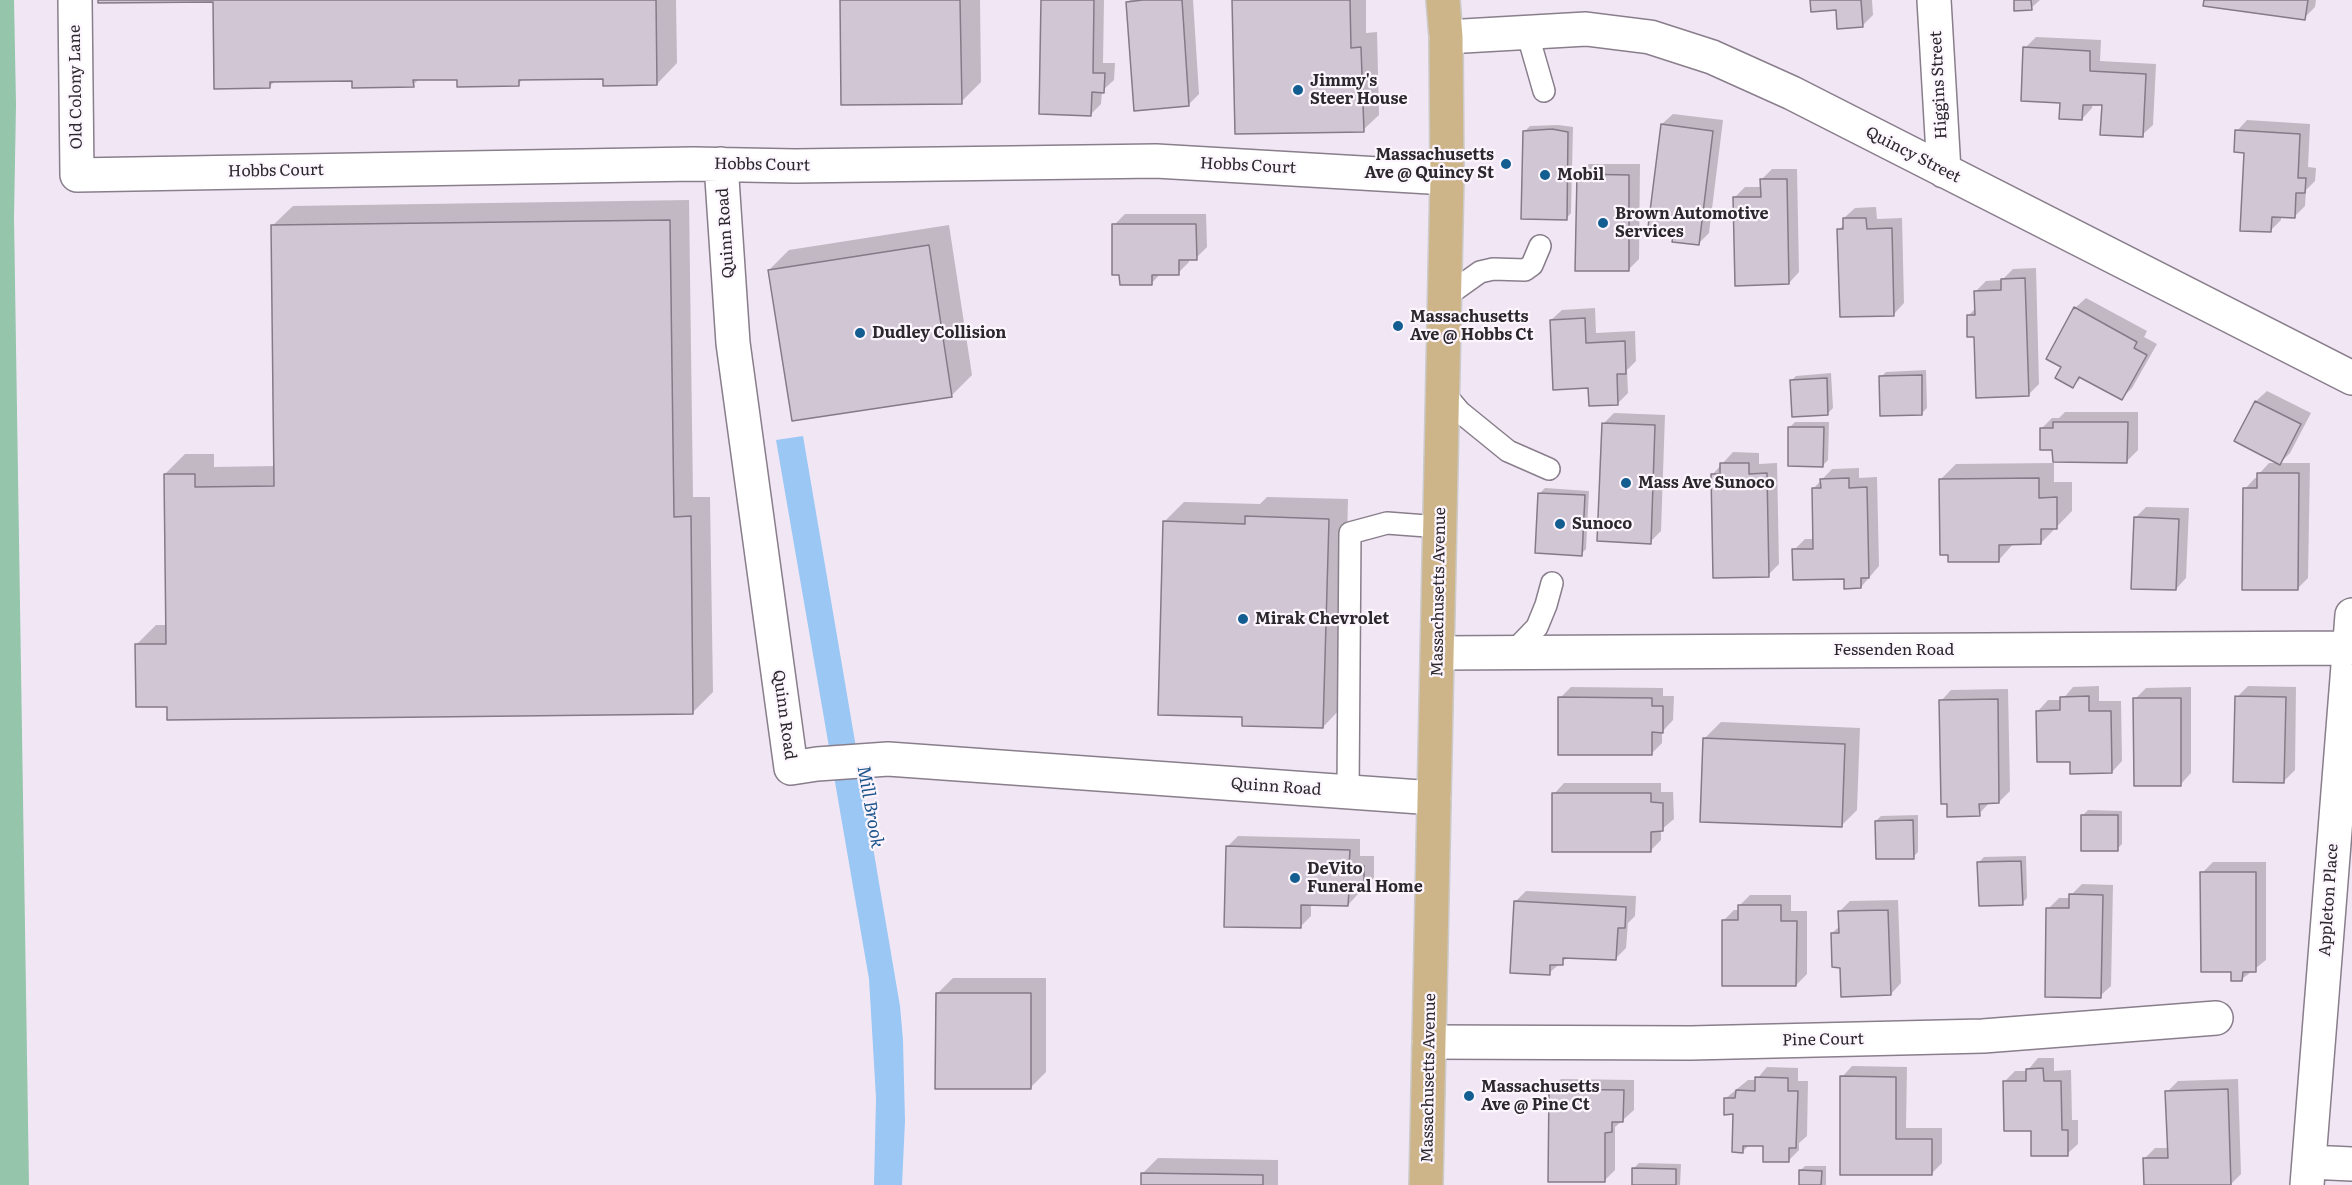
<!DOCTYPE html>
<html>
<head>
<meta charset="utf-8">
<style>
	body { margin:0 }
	canvas { display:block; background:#f1e6f4 }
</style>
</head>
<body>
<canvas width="2352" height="1185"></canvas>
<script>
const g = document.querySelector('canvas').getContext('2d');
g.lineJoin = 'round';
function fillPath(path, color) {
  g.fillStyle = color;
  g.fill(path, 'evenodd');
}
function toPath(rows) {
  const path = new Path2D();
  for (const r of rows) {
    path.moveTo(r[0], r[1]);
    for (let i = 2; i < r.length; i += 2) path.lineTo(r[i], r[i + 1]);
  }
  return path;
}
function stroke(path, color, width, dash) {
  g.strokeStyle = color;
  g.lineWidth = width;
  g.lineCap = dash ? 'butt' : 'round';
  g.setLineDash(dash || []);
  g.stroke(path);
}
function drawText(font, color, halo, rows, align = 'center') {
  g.font = font + ' Literata,serif';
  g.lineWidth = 4.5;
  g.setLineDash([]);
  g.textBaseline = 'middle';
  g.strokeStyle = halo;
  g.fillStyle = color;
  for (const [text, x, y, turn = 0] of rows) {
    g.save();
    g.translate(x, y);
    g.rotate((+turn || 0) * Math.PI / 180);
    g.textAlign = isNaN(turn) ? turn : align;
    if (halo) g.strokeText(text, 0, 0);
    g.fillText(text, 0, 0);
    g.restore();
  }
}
fillPath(toPath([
	[0,0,14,0,16,104,14,217,29,1185,0,1185]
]), '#95c5ab');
fillPath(toPath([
	[803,436,900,1006,903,1040,905,1121,902,1185,874,1185,876,1098,869,979,776,440]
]), '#9bc7f5');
fillPath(toPath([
	[100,0,676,0,677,63,657,84,604,78,524,78,518,84,458,79,419,79,413,85,354,79,276,80,269,87,215,1],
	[842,0,980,0,981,82,961,102],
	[1043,0,1104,0,1103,63,1115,63,1114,80,1102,91,1101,104,1091,114],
	[1130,0,1193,0,1199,94,1188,105,1128,2],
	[1233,0,1366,0,1366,33,1377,32,1379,115,1363,130],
	[1812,0,1872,0,1873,15,1862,26,1837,9],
	[2015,0,2040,0,2031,8],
	[2205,0,2316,0,2315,7,2304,18],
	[2036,37,2101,40,2100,61,2156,64,2153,125,2142,135,2104,104,2093,103,2092,108,2082,119,2062,102,2025,48],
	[1673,114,1723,120,1709,233,1698,244,1662,124],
	[2247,120,2310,124,2308,167,2316,168,2315,181,2306,190,2305,206,2295,216,2281,216,2281,220,2270,231,2237,131],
	[1558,125,1573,127,1571,213,1566,219,1525,131,1530,126],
	[1589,164,1640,164,1639,259,1628,270,1578,174],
	[1772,169,1797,169,1799,272,1789,283,1734,198,1745,187,1762,187,1761,180],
	[689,200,693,497,710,497,713,692,693,712,168,705,136,645,156,625,167,625,165,474,185,454,214,454,214,467,275,466,272,226,293,206],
	[1876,207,1877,219,1902,218,1904,303,1894,314,1839,230,1844,224,1844,218,1855,208],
	[1125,214,1206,214,1207,247,1196,258,1189,258,1189,262,1178,273,1161,273,1151,284,1114,225],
	[949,225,972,375,952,395,769,270,789,250],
	[2036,268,2039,384,2028,395,1968,316,1976,308,1976,291,1986,281,2002,280,2013,269],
	[2086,298,2147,331,2144,337,2157,344,2132,388,2122,398,2082,377,2073,386,2063,367,2075,308],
	[1595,308,1596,333,1635,331,1636,361,1627,370,1628,393,1618,403,1590,386,1551,320,1562,310],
	[1926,370,1927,408,1922,413,1881,377,1886,372],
	[1831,373,1833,408,1828,413,1791,381,1796,376],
	[2267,391,2311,413,2290,453,2280,463,2310,463,2308,578,2298,588,2245,489,2255,478,2259,478,2259,474,2269,463,2279,463,2236,440,2256,401],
	[2065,412,2138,412,2138,450,2127,461,2054,448,2041,429,2052,418,2059,418],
	[1614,413,1665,415,1661,531,1650,542,1603,424],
	[1795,422,1829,422,1828,460,1823,465,1790,427],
	[1733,452,1759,453,1759,464,1777,463,1779,564,1768,575,1712,475],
	[2054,463,2054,482,2072,482,2072,511,2041,543,2014,543,1998,561,1940,480,1956,464],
	[1859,468,1859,478,1877,477,1879,566,1861,587,1794,550,1805,539,1814,539,1813,489,1832,469],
	[1545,488,1589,491,1586,549,1581,554,1540,493],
	[1267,497,1348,499,1343,706,1323,727,1244,716,1164,522,1184,502,1260,504],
	[2146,507,2189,508,2186,578,2176,589,2135,518],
	[2099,686,2099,701,2121,701,2122,761,2112,772,2072,760,2038,711,2048,700,2062,700,2073,687],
	[2248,686,2296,687,2295,770,2284,781,2237,697],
	[1571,687,1663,688,1663,696,1674,696,1673,720,1662,732,1662,743,1651,754,1560,698],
	[2191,687,2191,773,2181,784,2135,699,2146,688],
	[2008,689,2010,791,1999,802,1990,802,1979,814,1941,701,1951,690],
	[1721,722,1860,728,1857,810,1841,826,1705,738],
	[1564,783,1661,783,1661,792,1673,792,1674,819,1661,830,1661,840,1650,851,1554,794],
	[2088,810,2122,811,2122,844,2117,849,2083,815],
	[1918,815,1918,852,1913,857,1876,821,1881,816],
	[1238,836,1360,839,1360,856,1374,856,1374,878,1363,889,1359,888,1358,894,1348,905,1311,904,1311,916,1300,927,1227,847],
	[2026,856,2027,898,2022,903,1979,862,1984,857],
	[2213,862,2266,862,2266,960,2242,979,2233,971,2202,873],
	[2082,884,2113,885,2111,986,2100,996,2048,909,2059,898,2071,898,2071,895],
	[1526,891,1636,896,1635,916,1628,923,1626,948,1615,959,1569,956,1549,973,1515,902],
	[1750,895,1791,895,1791,911,1807,911,1807,974,1796,985,1723,921,1734,910,1739,910,1740,905],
	[1898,900,1901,983,1891,994,1842,966,1832,933,1840,926,1839,912,1850,901],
	[953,978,1046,978,1046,1072,1030,1088,937,994],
	[2038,1058,2054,1058,2054,1071,2071,1070,2072,1120,2078,1120,2078,1144,2067,1154,2032,1129,2004,1082,2015,1071,2027,1071],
	[1852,1066,1907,1067,1906,1128,1942,1128,1942,1163,1931,1174,1842,1174,1842,1077],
	[1767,1067,1798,1068,1798,1081,1808,1081,1807,1136,1799,1143,1799,1150,1788,1161,1764,1145,1749,1145,1743,1151,1734,1113,1726,1098,1748,1080,1756,1080],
	[1561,1079,1634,1080,1634,1110,1615,1127,1615,1170,1604,1181,1550,1090],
	[2238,1079,2241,1174,2231,1184,2145,1185,2144,1159,2155,1148,2169,1148,2167,1092,2178,1081],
	[1158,1158,1278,1160,1278,1185,1142,1185,1142,1174],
	[1639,1163,1681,1164,1680,1185,1633,1185,1634,1168],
	[1805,1166,1826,1166,1826,1185,1800,1185,1800,1171]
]), '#0003');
const building = toPath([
	[98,0,656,0,657,85,603,86,603,79,519,80,519,86,457,87,457,80,413,80,414,87,352,88,352,81,270,82,270,88,214,89,213,2,98,3,98,0],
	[840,0,960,0,962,104,841,105,840,0],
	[1041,0,1094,0,1093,73,1105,73,1104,93,1092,92,1091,116,1039,114,1041,0],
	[1143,0,1182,0,1189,106,1134,111,1126,2,1143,0],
	[1232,0,1350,0,1351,48,1361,47,1364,132,1235,134,1232,0],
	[1810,0,1861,0,1863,27,1837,29,1836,10,1811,12,1810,0],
	[2014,0,2031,0,2032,10,2014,11,2014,0],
	[2204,0,2308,0,2305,20,2203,6,2204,0],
	[2023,47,2090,51,2090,71,2146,74,2143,137,2100,135,2102,105,2083,105,2082,120,2059,119,2060,103,2021,101,2023,47],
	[1661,124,1713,131,1699,245,1672,242,1674,230,1648,227,1661,124],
	[1552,129,1568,132,1567,220,1521,219,1523,131,1552,129],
	[2235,130,2300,134,2298,178,2306,178,2305,193,2296,193,2295,218,2272,217,2271,232,2240,231,2244,153,2234,152,2235,130],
	[1577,174,1629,175,1629,271,1575,271,1577,174],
	[1760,179,1787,179,1789,284,1735,286,1733,197,1761,197,1760,179],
	[1843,218,1866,218,1867,229,1892,228,1894,316,1840,317,1837,229,1843,229,1843,218],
	[670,220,674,517,691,516,693,714,167,720,167,707,136,707,135,644,166,644,164,474,195,474,195,487,274,486,271,225,670,220],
	[1112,224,1196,224,1197,260,1179,260,1179,275,1152,275,1152,285,1120,285,1119,275,1112,275,1112,224],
	[929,245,952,397,792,421,768,270,929,245],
	[2025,278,2029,396,1976,398,1974,337,1967,337,1967,315,1975,315,1974,291,2001,290,2001,279,2025,278],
	[2074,307,2137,342,2134,348,2147,355,2122,400,2079,377,2073,388,2055,378,2061,367,2046,359,2074,307],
	[1585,318,1586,343,1625,341,1626,374,1617,374,1618,405,1589,406,1588,388,1553,390,1550,320,1585,318],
	[1922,375,1922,415,1880,416,1879,376,1922,375],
	[1827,378,1828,415,1792,417,1790,380,1827,378],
	[2255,401,2301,424,2280,465,2234,441,2255,401],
	[2053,422,2128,422,2127,463,2053,462,2052,450,2040,450,2040,428,2053,428,2053,422],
	[1602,423,1655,425,1651,544,1597,541,1602,423],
	[1788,427,1824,427,1823,467,1788,466,1788,427],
	[1720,463,1749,463,1749,474,1767,473,1769,577,1713,578,1711,474,1720,474,1720,463],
	[2257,473,2299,473,2298,590,2242,590,2243,488,2257,488,2257,473],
	[1849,478,1849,488,1867,487,1869,578,1861,578,1861,588,1844,589,1844,579,1793,580,1792,549,1813,549,1812,488,1821,488,1820,479,1849,478],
	[2039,478,2039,498,2057,497,2057,529,2041,529,2041,544,1999,545,1999,562,1948,562,1948,555,1940,555,1939,479,2039,478],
	[1538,493,1585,495,1582,556,1535,553,1538,493],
	[1245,516,1329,519,1323,728,1242,726,1242,717,1158,715,1163,521,1245,524,1245,516],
	[2134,517,2179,519,2176,590,2131,589,2134,517],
	[2089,696,2089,711,2111,711,2112,773,2070,774,2070,762,2037,762,2036,711,2060,710,2060,697,2089,696],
	[2235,696,2286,697,2284,783,2233,782,2235,696],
	[1558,697,1652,698,1652,706,1663,706,1663,733,1652,732,1652,755,1558,755,1558,697],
	[2133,698,2181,698,2181,786,2134,786,2133,698],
	[1998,699,1999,803,1979,804,1980,816,1947,817,1947,804,1941,804,1939,700,1998,699],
	[1703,738,1845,744,1842,827,1700,822,1703,738],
	[1552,793,1651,793,1651,802,1663,803,1663,831,1651,832,1651,852,1552,852,1552,793],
	[2081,815,2118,815,2118,851,2081,851,2081,815],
	[1913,820,1914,859,1876,859,1875,821,1913,820],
	[1226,846,1350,850,1349,866,1364,866,1364,890,1349,890,1348,906,1301,905,1301,928,1224,927,1226,846],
	[2021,861,2023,905,1979,906,1977,862,2021,861],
	[2200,872,2256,872,2256,972,2243,972,2242,981,2231,981,2231,972,2201,972,2200,872],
	[2069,894,2103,895,2101,998,2045,997,2046,908,2069,908,2069,894],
	[1514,901,1626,907,1625,928,1618,928,1616,960,1563,958,1563,965,1550,965,1550,975,1510,973,1514,901],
	[1738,905,1781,905,1781,921,1797,921,1796,986,1722,986,1722,920,1738,920,1738,905],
	[1888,910,1891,995,1841,997,1840,968,1832,967,1831,933,1839,933,1838,911,1888,910],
	[936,993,1031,993,1031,1089,935,1089,936,993],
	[2043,1068,2044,1081,2061,1081,2062,1130,2068,1130,2068,1156,2031,1156,2031,1131,2004,1131,2003,1081,2026,1081,2026,1069,2043,1068],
	[1840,1076,1896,1077,1896,1139,1932,1139,1932,1175,1840,1175,1840,1076],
	[1755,1077,1788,1078,1788,1091,1798,1091,1796,1148,1789,1148,1789,1162,1763,1162,1763,1146,1743,1146,1743,1153,1732,1152,1733,1114,1724,1115,1724,1098,1735,1098,1736,1090,1755,1091,1755,1077],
	[1549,1089,1624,1090,1623,1122,1612,1122,1612,1132,1605,1133,1605,1182,1548,1182,1549,1089],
	[2228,1089,2231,1185,2144,1185,2143,1158,2168,1158,2165,1091,2228,1089],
	[1632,1168,1676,1169,1676,1185,1632,1185,1632,1168],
	[1799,1170,1822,1171,1821,1185,1799,1185,1799,1170],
	[1141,1173,1263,1175,1263,1185,1141,1185,1141,1173]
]);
fillPath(building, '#d1c6d4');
stroke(building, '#857a87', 1.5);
const lane = toPath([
	[1527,32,1544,91],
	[1445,297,1480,272,1493,269,1525,270,1532,265,1540,246],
	[1443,392,1460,412,1508,451,1549,469],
	[1512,653,1537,627,1546,605,1552,583],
	[1348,792,1350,533,1387,523,1440,527]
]);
const street = toPath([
	[75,0,77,175,693,164,795,166,1156,161,1447,178],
	[1934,0,1944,171],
	[1446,37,1586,29,1650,37,1712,57,1792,93,2352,378],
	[721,164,733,343,791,768,817,764,888,759,1434,798],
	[1438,653,2349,648],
	[1429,1042,1691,1043,1983,1036,2216,1018],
	[2309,1162,2352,1164],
	[2307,1185,2352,615]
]);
const primary = toPath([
	[1426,1185,1447,178,1446,37,1443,0]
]);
stroke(lane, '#897e8b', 24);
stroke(street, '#897e8b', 36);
stroke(primary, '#cccbcc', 36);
stroke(lane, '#fff', 21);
stroke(street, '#fff', 33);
stroke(primary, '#cdb589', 33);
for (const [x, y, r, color] of [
	[1298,90,6,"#135d91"],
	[1506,164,6,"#135d91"],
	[1545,175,6,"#135d91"],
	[1603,223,6,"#135d91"],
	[1398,326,6,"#135d91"],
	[860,333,6,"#135d91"],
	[1626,483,6,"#135d91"],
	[1560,524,6,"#135d91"],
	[1243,619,6,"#135d91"],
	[1295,878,6,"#135d91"],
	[1469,1096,6,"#135d91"]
]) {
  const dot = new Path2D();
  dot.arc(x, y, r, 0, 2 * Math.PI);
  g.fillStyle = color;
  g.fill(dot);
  stroke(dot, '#fcf5fe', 2);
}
drawText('bold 16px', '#2b272c', '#fcf5fe', [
	["Jimmy's",1310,81],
	["Steer House",1310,99],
	["Massachusetts",1494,155,"right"],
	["Ave @ Quincy St",1494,173,"right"],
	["Mobil",1557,175],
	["Brown Automotive",1615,214],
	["Services",1615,232],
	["Massachusetts",1410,317],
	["Ave @ Hobbs Ct",1410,335],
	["Dudley Collision",872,333],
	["Mass Ave Sunoco",1638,483],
	["Sunoco",1572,524],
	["Mirak Chevrolet",1255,619],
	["DeVito",1307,869],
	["Funeral Home",1307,887],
	["Massachusetts",1481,1087],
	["Ave @ Pine Ct",1481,1105]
], 'left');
drawText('16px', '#2b272c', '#fcf5fe', [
	["Higgins Street",1939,85,-93],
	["Old Colony Lane",76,87,-91],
	["Quincy Street",1913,155,27],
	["Hobbs Court",762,165,1],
	["Hobbs Court",1248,166,3],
	["Hobbs Court",276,171,-1],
	["Quinn Road",726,233,-94],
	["Massachusetts Avenue",1439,592,-89],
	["Fessenden Road",1894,650],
	["Quinn Road",784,715,82],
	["Quinn Road",1276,787,4],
	["Appleton Place",2329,900,-86],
	["Pine Court",1823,1040,-1],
	["Massachusetts Avenue",1429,1078,-89]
]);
drawText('italic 18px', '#1e568b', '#fcf5fe', [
	["Mill Brook",870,807,80]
]);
</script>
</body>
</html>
